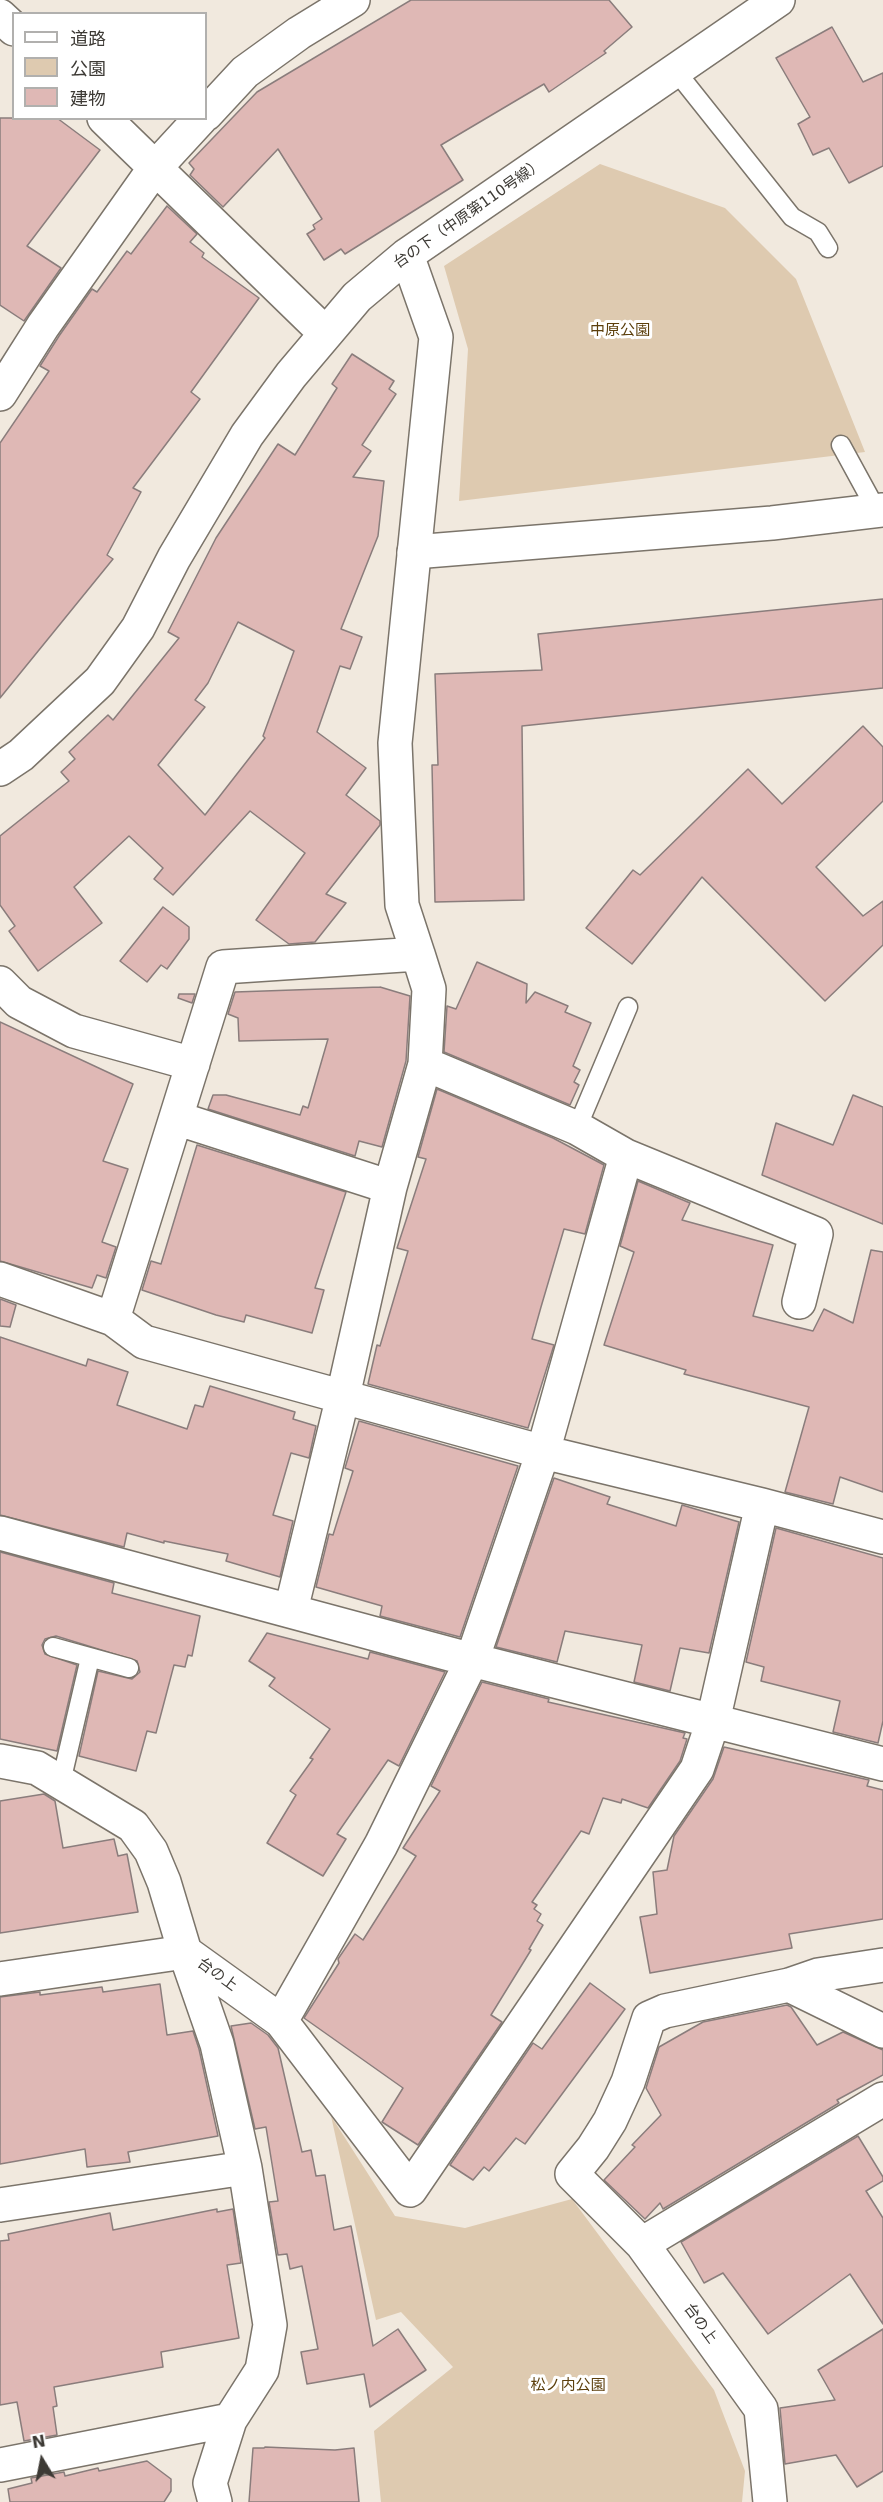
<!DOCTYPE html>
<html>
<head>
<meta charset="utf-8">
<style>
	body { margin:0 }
	#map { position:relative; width:883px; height:2502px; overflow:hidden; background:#f1e9de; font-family:"DejaVu Sans","Noto Sans JP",sans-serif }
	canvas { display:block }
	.legend { position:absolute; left:12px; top:12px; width:195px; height:108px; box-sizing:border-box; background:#fff; border:2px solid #b1b0ae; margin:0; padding:8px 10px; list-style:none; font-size:18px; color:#3d3a35 }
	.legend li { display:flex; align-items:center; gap:12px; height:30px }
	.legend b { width:30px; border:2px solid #b1b0ae }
	.north { position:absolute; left:12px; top:2430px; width:60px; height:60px; -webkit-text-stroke:4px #fff; paint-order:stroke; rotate:350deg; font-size:16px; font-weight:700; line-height:24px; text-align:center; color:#3d3a35 }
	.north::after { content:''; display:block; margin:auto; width:21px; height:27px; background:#3d3a35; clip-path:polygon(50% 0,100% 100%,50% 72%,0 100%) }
</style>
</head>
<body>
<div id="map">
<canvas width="883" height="2502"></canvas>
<ul class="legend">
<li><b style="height:8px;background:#fff"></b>道路</li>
<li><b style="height:16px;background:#decab0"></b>公園</li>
<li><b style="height:16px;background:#dfb8b5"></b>建物</li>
</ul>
<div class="north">N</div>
</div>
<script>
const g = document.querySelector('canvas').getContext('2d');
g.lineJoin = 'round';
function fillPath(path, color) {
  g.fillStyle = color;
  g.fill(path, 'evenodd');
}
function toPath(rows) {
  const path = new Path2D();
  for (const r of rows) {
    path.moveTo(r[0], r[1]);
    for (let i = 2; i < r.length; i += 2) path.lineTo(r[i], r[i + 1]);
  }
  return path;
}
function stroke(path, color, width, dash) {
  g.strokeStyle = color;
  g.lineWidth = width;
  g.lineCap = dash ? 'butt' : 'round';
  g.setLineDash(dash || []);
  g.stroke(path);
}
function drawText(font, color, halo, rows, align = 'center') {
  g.font = font + ' "DejaVu Sans","Noto Sans JP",sans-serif';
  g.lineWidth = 6;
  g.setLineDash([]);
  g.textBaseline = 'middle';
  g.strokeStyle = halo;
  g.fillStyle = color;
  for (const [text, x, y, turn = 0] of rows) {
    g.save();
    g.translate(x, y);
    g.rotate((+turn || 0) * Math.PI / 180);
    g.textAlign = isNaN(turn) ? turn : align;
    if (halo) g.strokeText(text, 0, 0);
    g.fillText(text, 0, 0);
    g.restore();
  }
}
fillPath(toPath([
	[600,164,725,208,796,279,865,452,459,501,468,349,444,266],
	[331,2116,395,2216,465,2228,572,2199,714,2390,745,2471,742,2502,381,2502,374,2431,453,2367,401,2312,376,2320]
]), '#decab0');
const building = toPath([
	[411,0,609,0,632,27,604,51,606,53,549,92,544,84,441,145,463,180,345,254,341,249,324,260,307,234,315,229,313,225,322,219,278,149,223,207,190,175,194,169,189,163,257,92,411,0],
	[832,27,863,82,883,73,883,166,849,183,829,148,813,155,798,124,810,117,776,58,832,27],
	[0,118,57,118,100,150,27,246,61,268,24,321,0,305,0,118],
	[167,206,197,234,190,242,204,253,202,257,259,298,191,392,200,399,133,488,141,492,107,555,113,559,0,698,0,443,49,371,40,366,59,336,92,289,97,292,127,251,131,254,167,206],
	[352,354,394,381,389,389,396,394,362,445,371,451,353,477,384,481,378,536,341,629,362,637,350,669,340,666,317,732,366,768,346,795,380,821,380,825,326,894,346,903,315,942,289,944,256,920,305,853,250,811,173,895,154,879,163,868,129,836,74,887,102,923,38,971,9,931,15,926,0,905,0,836,69,781,61,772,75,759,69,752,108,715,113,720,179,638,168,632,216,538,278,444,295,455,337,388,332,384,352,354],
	[238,622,294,651,263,736,265,738,205,815,158,765,205,707,195,700,208,683,238,622],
	[883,599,883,688,522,726,524,900,435,902,432,765,438,765,435,674,542,670,538,634,883,599],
	[863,726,883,747,883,801,816,867,863,916,883,901,883,945,825,1001,702,877,632,964,586,928,633,870,640,875,748,769,782,804,863,726],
	[163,907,189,927,189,939,167,969,161,965,147,982,120,961,163,907],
	[477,962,527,984,526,1003,535,992,568,1006,565,1012,591,1023,573,1066,580,1070,574,1082,579,1085,570,1105,444,1052,447,1006,456,1009,477,962],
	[380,987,410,996,406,1061,382,1147,359,1141,355,1156,208,1109,213,1095,226,1095,300,1115,303,1106,308,1108,328,1039,239,1041,238,1018,228,1014,235,992,380,987],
	[179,994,195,994,192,1003,178,998,179,994],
	[0,1022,133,1084,103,1161,128,1169,102,1242,116,1247,106,1278,97,1275,92,1288,0,1261,0,1022],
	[437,1089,553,1138,604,1165,585,1234,564,1229,541,1307,532,1339,554,1345,528,1428,368,1384,377,1345,380,1346,408,1251,397,1248,426,1159,418,1157,437,1089],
	[853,1095,883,1107,883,1224,762,1175,776,1123,833,1145,853,1095],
	[197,1145,346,1192,315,1288,324,1290,312,1333,246,1315,244,1322,216,1315,142,1290,151,1261,161,1264,197,1145],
	[638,1181,690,1203,682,1220,773,1245,753,1316,813,1331,824,1309,853,1323,871,1250,883,1252,883,1492,840,1477,833,1504,785,1492,809,1407,684,1374,686,1370,604,1345,634,1252,620,1246,638,1181],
	[0,1299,16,1305,10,1327,0,1326,0,1299],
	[0,1337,86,1366,88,1359,128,1372,117,1405,187,1429,195,1405,203,1407,210,1386,295,1412,293,1419,316,1426,309,1458,291,1453,273,1515,293,1521,280,1577,226,1561,228,1554,164,1541,164,1543,127,1533,124,1547,0,1515,0,1337],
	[359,1421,518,1466,460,1637,380,1616,382,1606,316,1587,329,1534,333,1535,353,1471,345,1468,359,1421],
	[554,1478,610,1497,607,1504,676,1526,682,1505,739,1522,709,1653,680,1648,670,1691,634,1682,642,1645,565,1631,557,1662,496,1647,554,1478],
	[776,1528,883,1558,883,1721,878,1743,833,1732,840,1701,761,1681,764,1667,746,1662,776,1528],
	[0,1552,114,1583,112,1593,200,1616,192,1656,188,1655,185,1667,174,1665,156,1733,147,1731,136,1771,79,1756,98,1671,132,1679,140,1672,137,1661,56,1636,45,1639,42,1645,45,1654,77,1665,57,1751,0,1739,0,1552],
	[267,1633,368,1659,370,1652,445,1672,399,1766,388,1760,337,1834,346,1839,323,1876,267,1843,296,1795,290,1791,313,1759,310,1758,330,1729,269,1686,275,1678,249,1661,267,1633],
	[482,1682,549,1699,548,1702,685,1733,683,1738,687,1739,680,1761,648,1808,622,1799,621,1803,603,1798,589,1834,581,1831,532,1902,537,1905,534,1909,541,1914,537,1921,543,1925,529,1949,531,1950,491,2015,502,2022,418,2145,382,2122,403,2088,304,2018,339,1963,338,1959,355,1934,363,1940,416,1856,403,1848,440,1791,431,1786,482,1682],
	[724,1747,869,1780,867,1786,883,1790,883,1919,789,1934,792,1948,650,1973,640,1917,657,1914,653,1872,667,1870,674,1836,713,1779,724,1747],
	[44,1794,55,1801,63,1848,114,1839,118,1856,127,1854,138,1912,0,1933,0,1801,44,1794],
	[590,1983,625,2009,525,2144,516,2138,489,2171,484,2167,473,2180,450,2165,533,2043,542,2049,590,1983],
	[160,1984,167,2035,193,2031,199,2049,218,2136,128,2152,130,2162,87,2167,85,2149,0,2164,0,1997,40,1992,40,1995,102,1987,103,1992,160,1984],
	[787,2005,791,2007,817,2045,843,2032,883,2050,883,2075,837,2100,839,2103,663,2209,660,2203,645,2219,604,2180,635,2147,632,2145,661,2115,646,2088,659,2047,703,2022,787,2005],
	[251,2023,268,2035,278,2048,302,2152,311,2150,316,2176,325,2175,334,2230,351,2226,373,2346,398,2329,426,2370,370,2407,364,2374,307,2384,301,2352,318,2349,302,2266,290,2269,287,2254,278,2255,269,2202,278,2201,266,2127,255,2129,231,2026,251,2023],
	[858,2136,883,2177,883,2181,866,2191,883,2218,883,2324,850,2274,768,2334,723,2273,704,2283,681,2242,858,2136],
	[217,2209,217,2212,233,2209,241,2263,227,2265,239,2338,161,2352,163,2367,54,2387,57,2406,53,2407,57,2435,24,2441,17,2402,0,2405,0,2241,9,2240,8,2234,110,2213,113,2230,217,2209],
	[883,2329,883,2471,857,2487,836,2455,785,2464,780,2408,835,2400,818,2370,883,2329],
	[265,2447,335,2450,354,2448,359,2502,249,2502,253,2448,264,2448,265,2447],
	[147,2461,171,2479,171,2491,164,2502,10,2502,8,2489,32,2483,31,2478,64,2472,65,2476,98,2468,99,2471,147,2461]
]);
fillPath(building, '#dfb8b5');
stroke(building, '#8a7d7c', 1.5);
const service = toPath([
	[675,70,792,217,818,232,828,248],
	[841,445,877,511],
	[577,1128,628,1007],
	[53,1647,129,1668],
	[61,1782,90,1658]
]);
const minor = toPath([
	[0,16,14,29],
	[206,114,245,72,299,33,353,0],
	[104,118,325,333],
	[0,394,43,326,154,169,201,118],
	[0,769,21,755,100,681,138,628,174,558,247,435,291,375,357,297,407,255,778,0],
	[0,983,19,1002,74,1031,193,1064],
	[425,1064,577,1128,626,1156,816,1234,799,1302],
	[176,1118,390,1187],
	[0,1279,113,1319,144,1342,543,1452,762,1505,883,1537],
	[113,1319,223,967,418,954,402,905,395,743,436,337,407,255],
	[0,1533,472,1660,883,1764],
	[291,1610,343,1396,390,1187,425,1064,429,989,418,954],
	[0,1761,37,1768,133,1826,151,1851,164,1882,185,1952,217,2044,245,2168,270,2325,262,2370,230,2420,210,2483,215,2502],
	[185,1952,281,2021,410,2190,697,1769,713,1721,762,1505],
	[0,1979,185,1952],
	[789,1985,883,2031],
	[281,2021,381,1845,472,1660,543,1452,626,1156],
	[0,2205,245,2168],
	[642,2244,883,2099],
	[0,2465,230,2420],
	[770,2502,761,2409,642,2244,572,2174,593,2148,610,2121,628,2082,649,2018,665,2011,789,1985,818,1975,883,1965]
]);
const tertiary = toPath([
	[414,552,772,523,883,510]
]);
stroke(service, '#7b746a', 21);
stroke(minor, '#7b746a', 36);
stroke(tertiary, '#7b746a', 36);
stroke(service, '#fff', 18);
stroke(minor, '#fff', 33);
stroke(tertiary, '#fff', 33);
drawText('15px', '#3d3a35', '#fff', [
	["台の下（中原第110号線）",469,214,-35],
	["台の上",217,1975,36],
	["台の上",700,2324,54]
]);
drawText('15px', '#5c3f0c', '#fff', [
	["中原公園",620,331],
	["松ノ内公園",568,2386]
]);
</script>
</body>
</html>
